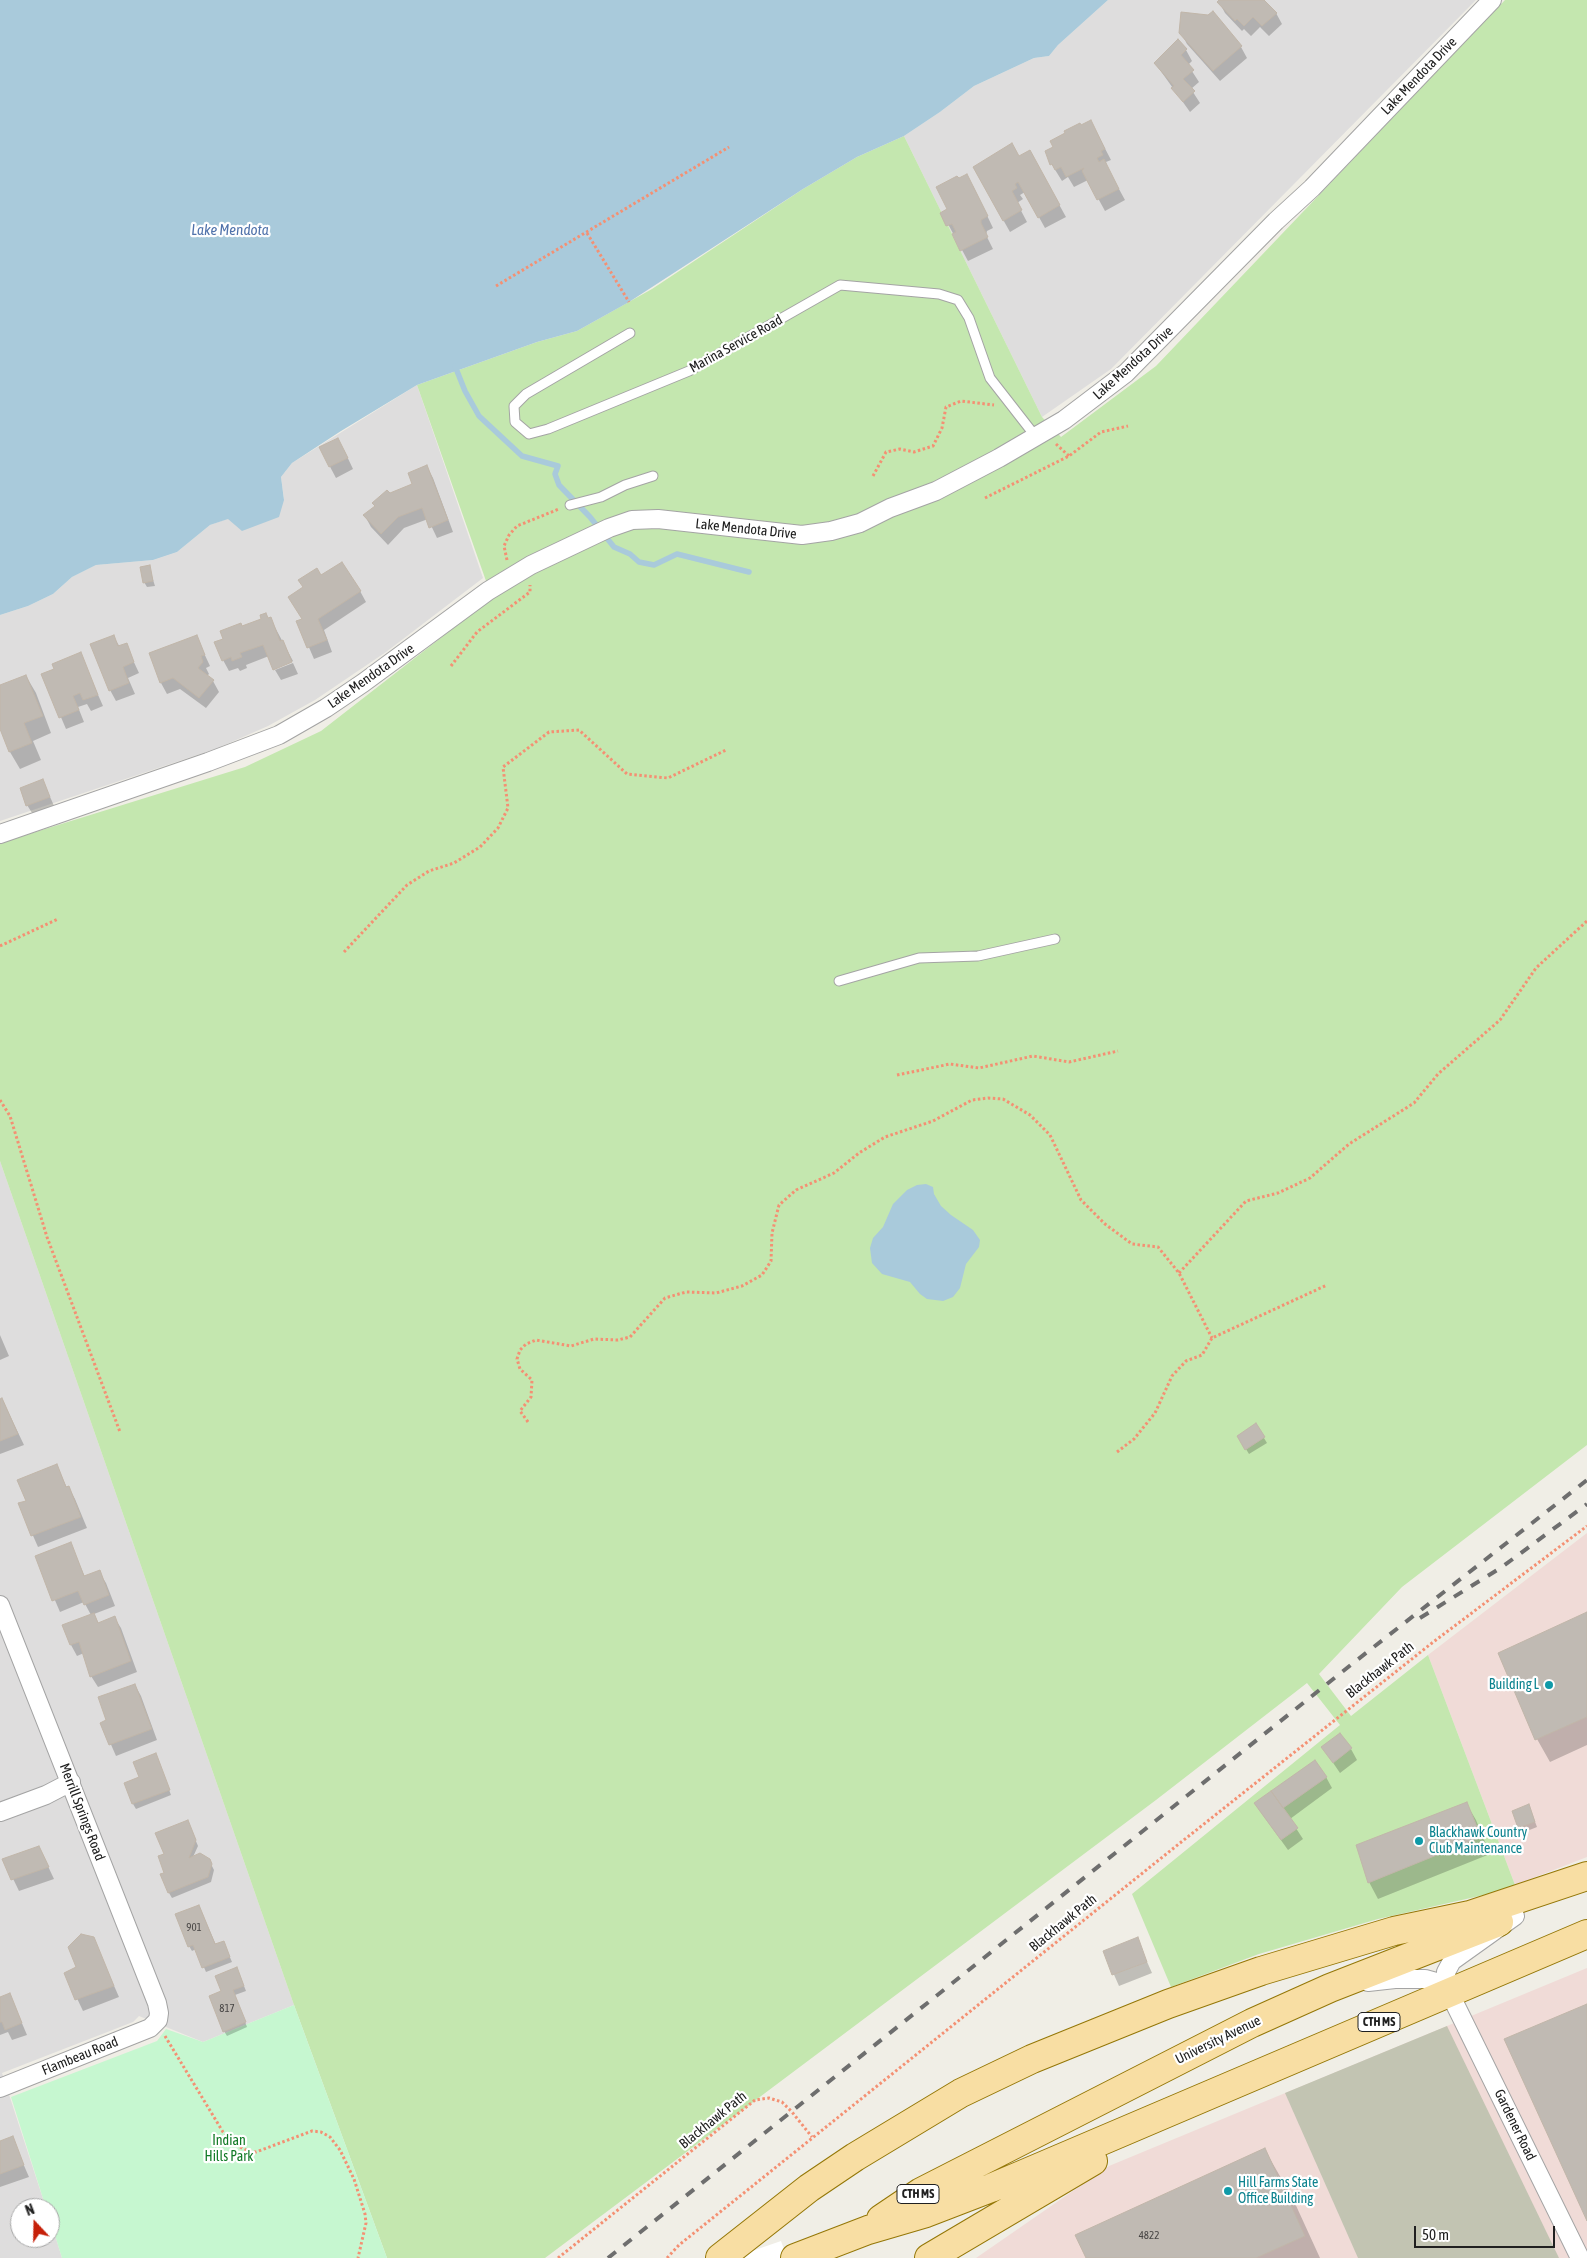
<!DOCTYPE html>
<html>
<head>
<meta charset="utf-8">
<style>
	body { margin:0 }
	#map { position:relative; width:1587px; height:2258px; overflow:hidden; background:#f0eee6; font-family:"Asap Condensed",sans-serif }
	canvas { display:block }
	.north { position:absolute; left:10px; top:2198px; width:50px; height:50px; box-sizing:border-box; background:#fff; border:1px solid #a6a6a6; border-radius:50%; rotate:339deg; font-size:14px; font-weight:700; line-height:20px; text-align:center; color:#202020 }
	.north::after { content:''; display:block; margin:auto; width:18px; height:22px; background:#c62009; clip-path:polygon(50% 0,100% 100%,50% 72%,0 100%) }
	.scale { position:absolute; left:1414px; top:2226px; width:141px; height:22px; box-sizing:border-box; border:2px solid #202020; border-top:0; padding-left:6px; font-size:15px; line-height:18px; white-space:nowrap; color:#202020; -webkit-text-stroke:4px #fff; paint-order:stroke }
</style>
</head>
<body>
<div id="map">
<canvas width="1587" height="2258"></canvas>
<div class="north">N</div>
<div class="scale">50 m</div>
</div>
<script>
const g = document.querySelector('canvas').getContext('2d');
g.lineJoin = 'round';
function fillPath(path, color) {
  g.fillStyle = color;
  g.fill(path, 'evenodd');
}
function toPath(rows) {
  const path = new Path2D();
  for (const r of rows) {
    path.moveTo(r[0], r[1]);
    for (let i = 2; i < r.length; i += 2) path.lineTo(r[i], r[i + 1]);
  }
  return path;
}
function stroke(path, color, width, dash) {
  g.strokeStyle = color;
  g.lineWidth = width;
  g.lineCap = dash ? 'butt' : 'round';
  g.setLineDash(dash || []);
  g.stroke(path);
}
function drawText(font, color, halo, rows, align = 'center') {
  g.font = font + ' "Asap Condensed",sans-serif';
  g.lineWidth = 4.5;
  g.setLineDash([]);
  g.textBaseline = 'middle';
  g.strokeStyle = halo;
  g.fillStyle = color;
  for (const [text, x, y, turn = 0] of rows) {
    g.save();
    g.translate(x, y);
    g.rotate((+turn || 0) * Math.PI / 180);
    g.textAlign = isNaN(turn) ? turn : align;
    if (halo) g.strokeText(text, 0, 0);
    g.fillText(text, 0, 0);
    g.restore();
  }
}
fillPath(toPath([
	[1108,0,1476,0,1111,369,1042,417,904,136,940,112,974,86,1034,58,1049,56,1058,45],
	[417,385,483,578,386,652,315,700,268,726,218,748,0,821,0,615,28,606,53,594,72,577,96,565,153,560,177,552,210,525,284,499,281,477,292,463],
	[0,1161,294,2005,203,2042,139,2016,133,2022,2,2073,46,2208,20,2208,20,2238,50,2238,50,2219,62,2258,0,2258]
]), '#dedddd');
fillPath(toPath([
	[1587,1533,1587,1857,1515,1885,1428,1655],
	[1587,1968,1587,2258,976,2258,1109,2166]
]), '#f0dbd7');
fillPath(toPath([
	[1447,2026,1559,2258,1358,2258,1285,2093]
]), '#c2c4b2');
fillPath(toPath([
	[1505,0,1587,0,1587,1445,1402,1587,1319,1674,1351,1716,1428,1655,1515,1885,1497,1892,1378,1919,1259,1954,1171,1987,1132,1894,1340,1725,1307,1683,1156,1800,545,2258,387,2258,294,2005,0,1161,0,843,245,767,321,731,492,598,417,385,537,342,577,331,652,289,803,189,857,157,904,136,1042,417,1061,437,1156,366]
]), '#c4e7af');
fillPath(toPath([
	[294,2005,387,2258,62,2258,50,2219,50,2208,46,2208,11,2097,157,2041,166,2029,203,2042]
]), '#c6f7d0');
fillPath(toPath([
	[0,0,1108,0,1058,45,1049,56,1034,58,974,86,940,112,904,136,857,157,803,189,629,302,577,331,537,342,417,385,341,431,292,463,281,477,284,500,279,517,242,531,228,519,210,525,177,552,153,560,96,565,72,577,53,594,28,606,0,615],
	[926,1184,933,1187,934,1194,941,1206,951,1215,973,1230,980,1240,979,1247,966,1264,960,1288,953,1297,943,1301,927,1299,920,1294,910,1282,882,1274,872,1263,870,1248,873,1238,883,1227,893,1204,907,1190,917,1185]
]), '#a9cadb');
fillPath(toPath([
	[781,2241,787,2258,732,2258]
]), '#fff');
fillPath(toPath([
	[1218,0,1262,0,1276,13,1282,24,1269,36,1260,27,1251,36,1244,29,1242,31,1225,13],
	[1181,33,1241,47,1247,58,1220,81,1187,44],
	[1186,50,1192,61,1188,65,1199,82,1191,89,1200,103,1190,112,1155,63],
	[1097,133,1111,160,1106,162,1107,167,1125,200,1105,211,1088,180,1074,187,1068,177,1062,181,1049,160],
	[1030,152,1066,217,1045,228,1025,192,1020,195,1023,199,1017,203,1027,222,1010,232,974,168,1019,158],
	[973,186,993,228,987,231,986,235,993,249,968,261,942,213,948,210],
	[320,448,344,450,353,469,336,478],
	[427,467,433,478,453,532,437,538,428,519,404,528,388,545,371,527,365,516,389,494,414,485],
	[149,567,155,586,147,587,144,582],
	[321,577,360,591,366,602,324,630,332,652,314,659,298,622,303,620],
	[270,618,293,661,274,668,269,656,246,665,247,668,240,671,238,668,229,671,223,660,225,639,242,627],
	[113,636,120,647,126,645,139,673,128,678,135,694,116,701,110,690],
	[196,636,210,666,206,668,209,674,207,676,213,681,219,692,206,708,180,689,167,694,161,683],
	[80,654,103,706,91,711,87,704,78,707,84,722,66,729,43,675,56,670],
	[293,663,298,674,281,680,275,670],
	[26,676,36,693,51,733,33,741,41,760,20,769,10,752,0,726,0,687],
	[43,781,55,808,34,816,27,805],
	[0,1335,9,1356,0,1360],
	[2,1399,24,1445,0,1454,0,1400],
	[1256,1425,1267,1443,1249,1454,1238,1436],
	[57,1466,67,1488,69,1488,75,1499,87,1528,38,1547,19,1504,28,1501],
	[70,1543,85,1577,99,1572,106,1583,115,1606,94,1614,99,1624,114,1617,121,1628,137,1672,98,1687,91,1676,84,1653,77,1656,71,1645,91,1615,84,1602,60,1612,36,1556],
	[1587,1615,1587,1745,1550,1762,1537,1739],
	[135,1685,141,1696,157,1740,116,1756,102,1724,108,1721],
	[1323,1748,1351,1749,1357,1760,1340,1773],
	[158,1760,171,1795,136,1809,133,1804,141,1778],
	[1326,1777,1332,1788,1290,1819,1303,1839,1288,1850,1255,1804],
	[1466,1803,1476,1820,1490,1854,1378,1899,1369,1882],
	[1513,1811,1531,1811,1537,1827,1522,1833],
	[188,1822,198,1846,193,1857,209,1860,214,1870,211,1882,172,1898,169,1893,166,1873],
	[39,1847,54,1879,19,1891,4,1860],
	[199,1906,216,1945,226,1948,232,1962,206,1972,196,1949,192,1951,189,1946],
	[93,1938,119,1997,83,2011,65,1973,78,1967],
	[1137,1939,1152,1973,1119,1986,1104,1952],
	[239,1973,246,1991,235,1995,247,2027,227,2036,224,2031,222,1992],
	[10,1995,27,2035,12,2040,8,2032,0,2035,0,1998],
	[12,2138,29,2177,0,2187,0,2143],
	[1265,2150,1293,2199,1320,2258,1087,2258]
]), '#0003');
stroke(toPath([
	[455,366,465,391,479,416,522,456,558,466,555,474,559,485,590,517,614,547,630,554,639,562,654,565,677,554,749,572]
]), '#a9cadb', 5.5);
const building = toPath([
	[1219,0,1264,0,1277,13,1262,26,1253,17,1244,26,1237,19,1235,21,1217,2,1219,0],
	[1213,11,1242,46,1213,71,1179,33,1181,12,1208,15,1213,11],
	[1178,39,1187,49,1181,55,1194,70,1183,79,1195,91,1183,102,1171,88,1174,86,1154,63,1178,39],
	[1091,120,1105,149,1101,151,1103,155,1097,158,1099,162,1104,159,1119,189,1097,200,1082,171,1084,168,1066,177,1061,167,1055,170,1052,164,1050,165,1045,151,1053,147,1050,141,1065,133,1064,131,1080,123,1081,125,1091,120],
	[1012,143,1019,156,1030,150,1060,205,1038,218,1018,182,1015,184,1017,188,1012,191,1022,210,1003,221,973,167,1012,143],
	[967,174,988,216,981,220,981,223,988,237,960,251,952,234,956,232,952,224,946,226,940,213,947,209,936,187,957,176,959,178,967,174],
	[338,438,348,458,329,467,319,447,338,438],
	[427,465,448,520,429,528,422,508,398,517,381,534,363,515,375,506,372,503,387,490,390,493,412,484,408,473,427,465],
	[342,562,361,591,318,619,327,640,307,648,296,621,302,619,288,597,303,587,298,580,317,568,321,575,342,562],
	[150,565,153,581,143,583,140,567,150,565],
	[266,613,268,618,271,617,280,641,283,640,292,662,273,670,263,645,240,653,242,657,232,661,231,657,222,661,214,642,223,639,220,631,241,623,242,626,261,619,260,615,266,613],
	[114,635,118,646,127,643,134,662,123,667,129,683,109,691,90,644,114,635],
	[197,635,205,655,201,656,203,662,198,668,214,680,199,698,173,678,160,683,149,653,197,635],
	[81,652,98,695,83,700,80,693,73,696,79,710,59,718,41,674,54,669,52,664,81,652],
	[26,675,43,716,24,723,32,743,9,752,0,729,0,685,26,675],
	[43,779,50,797,26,806,20,788,43,779],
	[2,1398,18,1434,0,1441,0,1399,2,1398],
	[1256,1423,1265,1437,1245,1450,1237,1436,1256,1423],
	[57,1464,66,1487,69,1486,81,1517,31,1536,18,1503,26,1501,17,1480,57,1464],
	[71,1542,84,1576,100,1570,109,1595,84,1605,78,1591,52,1601,35,1556,71,1542],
	[1587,1612,1587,1717,1535,1740,1498,1653,1587,1612],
	[94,1613,98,1623,115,1616,131,1661,90,1677,79,1642,70,1645,62,1625,94,1613],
	[135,1684,152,1729,109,1745,100,1723,106,1720,98,1697,135,1684],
	[1340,1733,1352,1748,1333,1763,1321,1747,1340,1733],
	[156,1753,170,1790,132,1804,124,1783,139,1777,133,1762,156,1753],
	[1315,1760,1327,1777,1283,1808,1271,1791,1315,1760],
	[1271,1791,1298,1828,1281,1840,1254,1803,1271,1791],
	[1467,1802,1481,1837,1368,1883,1356,1845,1467,1802],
	[1529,1804,1535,1822,1518,1828,1512,1811,1529,1804],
	[188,1820,196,1840,189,1858,200,1853,210,1859,212,1864,208,1877,168,1893,160,1874,164,1873,158,1856,164,1854,155,1833,188,1820],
	[39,1846,49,1867,11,1880,2,1859,39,1846],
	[199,1905,215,1944,224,1941,230,1957,202,1968,193,1945,188,1947,175,1914,199,1905],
	[81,1934,94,1937,114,1986,75,2000,64,1973,76,1967,68,1947,81,1934],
	[1138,1937,1147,1962,1112,1975,1103,1951,1138,1937],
	[237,1967,244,1986,233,1990,246,2022,223,2032,209,1996,221,1991,215,1976,237,1967],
	[10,1993,22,2023,5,2030,2,2022,0,2022,0,1997,10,1993],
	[1587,2004,1587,2221,1504,2039,1587,2004],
	[13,2136,24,2165,0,2174,0,2141,13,2136],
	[1265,2148,1305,2236,1256,2258,1086,2258,1075,2235,1265,2148]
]);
fillPath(building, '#c0bab3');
stroke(building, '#c1b6a9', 1);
const lane = toPath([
	[630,333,526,394,514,406,515,422,529,434,548,429,689,371,840,285,939,294,958,300,969,318,990,378,1036,437],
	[570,505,601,497,625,485,653,476],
	[839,981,919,958,978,956,1055,939]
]);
const street = toPath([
	[0,834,208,762,279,735,326,708,363,683,488,591,531,565,609,528,632,520,658,519,802,535,831,531,860,523,890,508,936,491,999,458,1064,420,1126,373,1276,221,1312,188,1492,0],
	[0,1605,157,2003,159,2013,158,2020,150,2028,0,2088],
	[0,1812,46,1795,71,1782],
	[1515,1916,1452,1961,1446,1972,1447,1984,1449,1992,1580,2258],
	[1368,1982,1395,1979,1425,1979,1436,1982,1449,1992]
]);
const primary = toPath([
	[881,2219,921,2192,1252,2023,1330,1988,1499,1922],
	[720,2258,809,2188,855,2157,961,2093,1032,2059,1168,2004,1261,1971,1394,1931,1470,1915,1587,1876],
	[795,2258,868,2230,926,2213,991,2188,1587,1934],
	[929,2258,1093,2161]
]);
stroke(lane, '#a4a4a4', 11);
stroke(street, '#a4a4a4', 20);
stroke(primary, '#947707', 30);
stroke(toPath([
	[587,233,629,302],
	[496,286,729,147],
	[1056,444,1069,456],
	[873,476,886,452,900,449,914,452,933,446,942,428,946,407,961,401,994,405],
	[985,498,1069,456,1101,432,1128,426],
	[507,560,504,546,509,535,517,526,559,509],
	[451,666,477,632,530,592,530,585],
	[0,946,58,919],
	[344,952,407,885,429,871,454,863,480,847,498,828,508,808,503,767,549,732,579,730,627,774,668,778,726,750],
	[897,1075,950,1064,979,1068,1033,1056,1069,1062,1118,1051],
	[0,1100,10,1116,47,1237,120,1432],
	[1179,1273,1246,1201,1278,1193,1310,1178,1349,1144,1414,1103,1438,1074,1500,1020,1536,968,1587,921],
	[528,1422,520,1411,531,1397,532,1380,520,1369,517,1359,520,1350,526,1344,536,1340,571,1346,594,1339,618,1340,630,1337,665,1298,686,1292,716,1293,742,1286,762,1275,771,1261,772,1233,779,1205,796,1190,834,1173,859,1153,885,1137,933,1121,972,1100,988,1098,1003,1099,1030,1115,1050,1135,1081,1200,1105,1224,1132,1244,1158,1247,1179,1273,1212,1338],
	[1117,1452,1134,1439,1155,1413,1172,1376,1186,1361,1202,1355,1212,1338,1327,1285],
	[165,2036,223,2132,236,2145,246,2150,256,2152,312,2131,321,2132,330,2137,340,2150,354,2179,365,2214,366,2223,358,2258],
	[558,2258,755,2100,769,2098,782,2102,792,2112,812,2137],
	[667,2258,679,2245,1175,1847,1432,1643,1587,1526]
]), '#f49073', 3, [2.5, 2.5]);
stroke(lane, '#fff', 9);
stroke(street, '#fff', 18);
stroke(primary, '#f8dea3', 28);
stroke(toPath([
	[1420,1618,1502,1567,1587,1504],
	[608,2258,1352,1664,1587,1480]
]), '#6e6e6e', 4, [10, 10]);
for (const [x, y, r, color] of [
	[1549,1685,5,"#0f9aa8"],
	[1419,1841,5,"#0f9aa8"],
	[1228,2191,5,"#0f9aa8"]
]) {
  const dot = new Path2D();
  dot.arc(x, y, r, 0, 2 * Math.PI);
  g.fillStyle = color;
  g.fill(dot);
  stroke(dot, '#fff', 2);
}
drawText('11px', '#484645', null, [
	["901",194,1928],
	["817",227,2009],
	["4822",1149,2236]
]);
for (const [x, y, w] of [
	[1379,2022,42],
	[918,2194,42]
]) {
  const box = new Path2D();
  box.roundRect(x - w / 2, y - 9.5, w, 19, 4);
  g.fillStyle = '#fff';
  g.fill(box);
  stroke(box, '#202020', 1);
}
drawText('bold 12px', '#202020', null, [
	["CTH MS",1379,2022],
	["CTH MS",918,2194]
]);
drawText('14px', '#202020', '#fff', [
	["Lake Mendota Drive",1419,76,-46],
	["Marina Service Road",736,344,-29],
	["Lake Mendota Drive",1133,363,-42],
	["Lake Mendota Drive",746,529,6],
	["Lake Mendota Drive",371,676,-35],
	["Blackhawk Path",1380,1670,-38],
	["Merrill Springs Road",82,1812,69],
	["Blackhawk Path",1063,1923,-39],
	["University Avenue",1218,2040,-26],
	["Flambeau Road",80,2056,-22],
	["Blackhawk Path",713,2120,-39],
	["Gardener Road",1515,2125,64]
]);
drawText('14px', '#0d838f', '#fff', [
	["Building L",1539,1685,"right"],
	["Blackhawk Country",1429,1833],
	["Club Maintenance",1429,1849],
	["Hill Farms State",1238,2183],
	["Office Building",1238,2199]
], 'left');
drawText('14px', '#117a26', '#fff', [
	["Indian",229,2141],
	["Hills Park",229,2157]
]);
drawText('italic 15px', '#5072ab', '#fff', [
	["Lake Mendota",230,230]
]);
</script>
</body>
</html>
